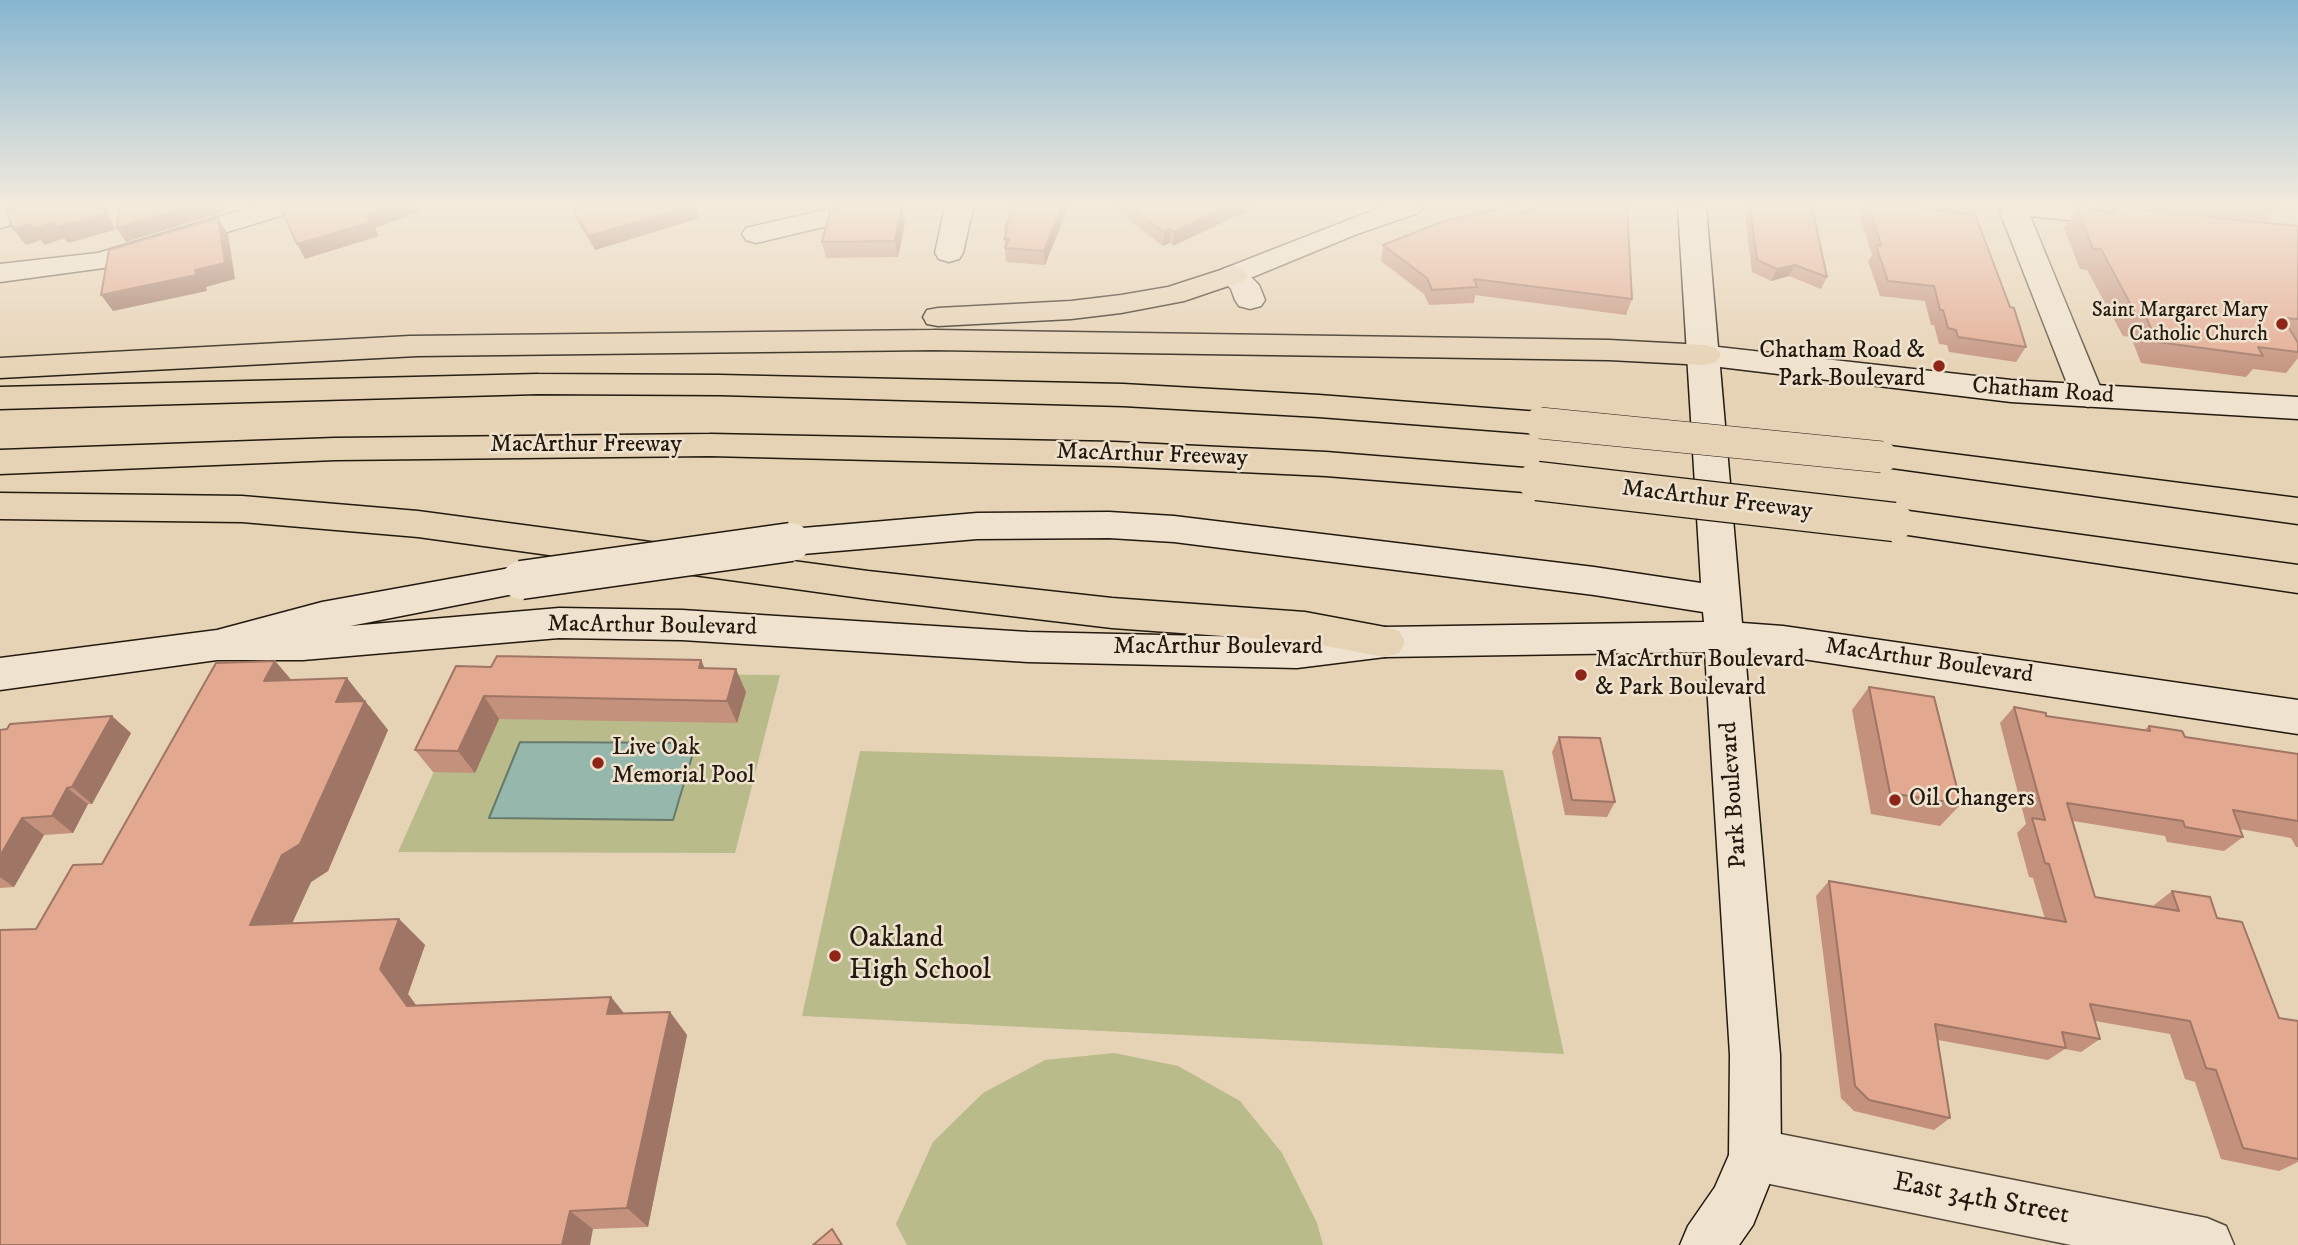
<!DOCTYPE html>
<html>
<head>
<meta charset="utf-8">
<style>
	body { margin:0 }
	canvas { display:block; background:#e6d2b4 }
</style>
</head>
<body>
<canvas width="2298" height="1245"></canvas>
<script>
const g = document.querySelector('canvas').getContext('2d');
g.lineJoin = 'round';
function fillPath(path, color) {
  g.fillStyle = color;
  g.fill(path, 'evenodd');
}
function toPath(rows) {
  const path = new Path2D();
  for (const r of rows) {
    path.moveTo(r[0], r[1]);
    for (let i = 2; i < r.length; i += 2) path.lineTo(r[i], r[i + 1]);
  }
  return path;
}
function stroke(path, color, width, dash) {
  g.strokeStyle = color;
  g.lineWidth = width;
  g.lineCap = dash ? 'butt' : 'round';
  g.setLineDash(dash || []);
  g.stroke(path);
}
function drawText(font, color, halo, rows, align = 'center') {
  g.font = font + ' "IM FELL DW Pica",serif';
  g.lineWidth = 5;
  g.setLineDash([]);
  g.textBaseline = 'middle';
  g.strokeStyle = halo;
  g.fillStyle = color;
  for (const [text, x, y, turn = 0] of rows) {
    g.save();
    g.translate(x, y);
    g.rotate((+turn || 0) * Math.PI / 180);
    g.textAlign = isNaN(turn) ? turn : align;
    if (halo) g.strokeText(text, 0, 0);
    g.fillText(text, 0, 0);
    g.restore();
  }
}
fillPath(toPath([
	[478,673,780,675,735,853,398,852],
	[860,751,1503,770,1564,1054,802,1016],
	[1114,1053,1178,1066,1240,1101,1282,1153,1317,1223,1323,1245,907,1245,896,1224,933,1142,983,1093,1045,1060]
]), '#b9bb8a');
const water = toPath([
	[520,742,696,743,673,820,489,818,520,742]
]);
fillPath(water, '#96b8ac');
stroke(water, '#68796d', 2);
const minor = toPath([
	[15,207,58,207,54,213,0,228,0,211,15,207],
	[252,207,294,207,290,213,111,267,0,282,0,264,98,253,252,207],
	[837,207,886,207,882,213,756,243,746,240,742,234,746,228,837,207],
	[945,207,973,207,963,253,959,259,949,262,939,259,935,253,945,207],
	[1998,207,2099,207,2136,212,2140,218,2136,224,2126,226,2030,216,2104,396,2100,403,2088,407,2076,403,2072,396,1998,207],
	[1233,266,1243,269,1259,285,1265,300,1261,306,1250,309,1239,306,1235,300,1231,289,1218,275,1223,269,1233,266],
	[1755,1129,2207,1218,2226,1226,2234,1245,2071,1245,1755,1181,1736,1174,1729,1155,1736,1136,1755,1129]
]);
const tertiary = toPath([
	[1382,207,1422,207,1418,213,1357,234,1243,281,1233,284,1223,281,1218,275,1223,269,1382,207]
]);
const secondary = toPath([
	[1678,207,1706,207,1718,347,2011,380,2298,397,2298,419,2011,402,1720,367,1742,623,1783,626,2298,700,2298,734,1783,656,1745,653,1780,1055,1781,1155,1753,1225,1739,1245,1680,1245,1688,1226,1715,1187,1729,1155,1730,1055,1705,652,1385,657,1297,668,1028,662,682,640,559,638,303,660,217,660,0,690,0,658,217,630,322,602,521,566,534,570,540,580,534,590,350,626,559,608,682,610,1028,632,1297,638,1385,627,1704,622,1703,612,1594,595,1174,542,1109,538,977,539,791,555,778,551,773,542,778,533,791,529,977,513,1109,512,1174,516,1594,567,1701,583,1678,207]
]);
const motorway = toPath([
	[1233,266,1243,269,1248,275,1243,281,1184,301,1121,313,1071,319,938,326,927,324,923,317,927,310,938,308,1071,301,1121,295,1168,287,1233,266],
	[934,330,1609,340,1705,345,1716,348,1721,355,1716,362,1705,365,1609,360,934,350,417,356,0,378,0,358,410,336,934,330],
	[538,374,720,375,1123,384,1319,395,1540,412,1552,415,1557,423,1552,431,1540,434,1319,417,1123,406,720,395,538,394,0,409,0,387,538,374],
	[710,434,1114,442,1326,452,1537,469,1549,472,1554,481,1549,490,1537,493,1326,476,1114,466,710,456,335,460,0,474,0,450,335,438,710,434],
	[1882,445,2298,498,2298,524,1870,465,1865,457,1870,449,1882,445],
	[0,493,242,496,418,511,868,571,1112,598,1305,612,1385,627,1399,631,1405,642,1399,653,1385,657,1305,642,1112,628,868,599,418,537,242,522,0,519,0,493],
	[1894,509,2298,565,2298,593,1881,531,1876,522,1881,513,1894,509]
]);
stroke(minor, '#534838', 3);
stroke(tertiary, '#534838', 3);
stroke(secondary, '#221a0f', 3);
stroke(motorway, '#221a0f', 3);
fillPath(minor, '#efe2ce');
fillPath(tertiary, '#efe2ce');
fillPath(secondary, '#efe2ce');
fillPath(motorway, '#e6d2b4');
const secondaryBridge = toPath([
	[521,580,791,542]
]);
const motorwayBridgeFar1 = toPath([
	[1540,423,1882,457]
]);
const motorwayBridge = toPath([
	[1537,481,1894,522]
]);
stroke(secondaryBridge, '#221a0f', 41, []);
stroke(motorwayBridgeFar1, '#221a0f', 32, []);
stroke(motorwayBridge, '#221a0f', 41, []);
stroke(secondaryBridge, '#efe2ce', 38);
stroke(motorwayBridgeFar1, '#e6d2b4', 31);
stroke(motorwayBridge, '#e6d2b4', 38);
fillPath(toPath([
	[1008,207,1074,207,1067,210,1045,265,1006,262,1004,239,1006,235,1005,228,1009,219],
	[1112,207,1255,207,1173,246,1170,243,1163,246],
	[1744,207,1812,207,1827,277,1821,289,1789,276,1771,281,1752,272],
	[1865,207,1910,207,2010,307,2026,347,2016,362,1949,352,1947,345,1939,344,1934,325,1931,325,1925,301,1880,296,1868,261,1872,255,1860,217],
	[2113,207,2278,207,2266,221,2129,208,2298,226,2298,358,2286,373,2253,369,2246,377,2141,363,2131,337,2123,336,2087,270,2080,269,2064,228,2077,208,2110,212],
	[573,210,700,218,595,250,579,224],
	[1524,213,1632,299,1626,315,1475,295,1474,303,1429,305,1424,294,1381,261,1383,245],
	[905,223,898,257,826,258,822,242],
	[701,660,705,669,746,692,737,723,499,719,475,773,433,772,415,750,491,667],
	[275,661,291,680,371,707,371,709,388,730,328,871,311,882,292,923,399,919,425,945,408,994,416,1005,611,997,624,1013,670,1012,687,1035,648,1227,593,1229,36,929,102,864],
	[1869,687,1961,804,1940,826,1871,814,1852,710],
	[2014,707,2046,716,2144,730,2149,726,2185,737,2298,754,2298,847,2296,847,2291,838,2240,829,2243,837,2224,851,2167,842,2165,836,2073,821,2095,897,2155,907,2154,905,2172,891,2217,918,2279,1018,2298,1021,2298,1162,2279,1171,2221,1159,2195,1082,2185,1079,2170,1034,2095,1021,2100,1039,2081,1052,2065,1049,2048,1060,1938,1040,1950,1118,1934,1130,1854,1111,1841,1098,1816,896,1829,881,2045,919,2033,878,2029,877,2017,833,2026,824,2000,723],
	[0,730,131,733,92,804,88,804,73,833,44,835,14,887,0,888],
	[1559,737,1615,802,1607,817,1565,815,1552,752]
]), '#c3917c');
fillPath(toPath([
	[101,207,106,207,115,230,68,243,64,238,45,245,41,240,26,245,13,229,30,224,54,222],
	[188,207,223,207,224,212,126,242,116,228],
	[389,207,418,207,420,212,375,228,379,236,305,259,297,244,367,215],
	[687,207,697,207,700,218,595,250,589,236],
	[902,207,905,223,898,257,895,241],
	[1062,207,1074,207,1067,210,1045,265,1044,251],
	[1226,207,1255,207,1173,246,1174,232],
	[218,218,228,234,235,279,206,287,207,291,113,311,101,295,195,270],
	[1170,229,1170,243,1163,246,1164,232],
	[1795,265,1789,276,1771,281,1777,269],
	[701,660,711,683,699,668],
	[275,661,301,691,264,681],
	[736,669,746,692,737,723,727,701],
	[347,678,388,730,328,871,311,882,280,950,250,925,282,855,336,702],
	[484,696,499,719,475,773,458,751],
	[112,716,131,733,92,804,72,787],
	[67,788,88,804,73,833,52,816],
	[22,818,44,835,14,887,0,877,0,856],
	[399,919,425,945,408,994,434,1030,407,1006,380,969],
	[611,997,630,1021,607,1014],
	[670,1012,687,1035,648,1227,627,1208],
	[570,1211,593,1229,590,1245,562,1245]
]), '#9f7665');
const building = toPath([
	[18,207,101,207,104,214,56,227,54,222,33,229,30,224,13,229,6,210,18,207],
	[120,207,188,207,116,228,120,207],
	[280,207,389,207,367,215,372,222,297,244,280,207],
	[583,207,687,207,589,236,573,210,583,207],
	[847,207,902,207,895,241,822,242,830,211,847,207],
	[1013,207,1062,207,1044,251,1005,248,1009,239,1004,239,1008,228,1005,228,1015,207,1013,207],
	[1130,207,1226,207,1174,232,1170,229,1164,232,1130,207],
	[1507,207,1517,207,1524,213,1541,207,1627,207,1632,299,1474,279,1477,287,1432,290,1427,278,1383,245,1444,221,1507,207],
	[1750,207,1812,207,1827,277,1795,265,1777,269,1757,260,1750,207],
	[1869,207,1910,207,1975,214,2010,307,2014,308,2026,347,1958,337,1956,330,1948,328,1943,310,1940,310,1934,286,1888,281,1876,246,1881,245,1869,207],
	[2113,207,2298,226,2298,319,2283,318,2298,343,2298,352,2258,347,2263,356,2157,342,2146,317,2137,316,2101,249,2093,249,2077,208,2116,213,2113,207],
	[218,218,225,263,195,270,196,275,101,295,109,250,218,218],
	[497,656,701,660,699,668,736,669,727,701,484,696,458,751,415,750,456,666,491,667,497,656],
	[275,661,264,681,347,678,336,702,365,701,300,844,282,855,250,925,399,919,380,969,407,1006,611,997,607,1014,670,1012,627,1208,570,1211,562,1245,0,1245,0,930,36,929,73,865,102,864,216,663,275,661],
	[1869,687,1934,697,1961,804,1890,793,1869,687],
	[2014,707,2046,713,2046,716,2150,731,2149,726,2182,731,2185,737,2298,754,2298,821,2233,810,2243,837,2185,827,2183,821,2067,803,2095,897,2179,911,2172,891,2210,897,2217,918,2242,922,2279,1018,2298,1021,2298,1159,2243,1148,2216,1070,2206,1068,2190,1021,2090,1004,2100,1039,2062,1032,2066,1048,1935,1024,1950,1118,1869,1100,1855,1086,1829,881,2066,922,2049,864,2045,863,2032,818,2045,820,2014,707],
	[112,716,72,787,67,788,52,816,22,818,0,856,0,730,7,729,10,724,112,716],
	[1559,737,1600,738,1615,802,1572,800,1559,737],
	[832,1229,842,1245,813,1245,832,1229]
]);
fillPath(building, '#e3a990');
stroke(building, '#9f7665', 2);
const sky = g.createLinearGradient(0, 0, 0, 381);
sky.addColorStop(0, '#87b6d0');
sky.addColorStop(0.54, '#f4ebdd');
sky.addColorStop(1, '#f4ebdd00');
g.fillStyle = sky;
g.fillRect(0, 0, 2298, 381);
for (const [x, y, r, color] of [
	[2282,324,7,"#8f2418"],
	[1939,366,7,"#8f2418"],
	[1581,675,7,"#8f2418"],
	[598,763,7,"#8f2418"],
	[1895,800,7,"#8f2418"],
	[835,956,7,"#8f2418"]
]) {
  const dot = new Path2D();
  dot.arc(x, y, r, 0, 2 * Math.PI);
  g.fillStyle = color;
  g.fill(dot);
  stroke(dot, '#efe2ce', 2.5);
}
drawText('21px', '#221a0f', '#efe2ce', [
	["Saint Margaret Mary",2268,312],
	["Catholic Church",2268,336]
], 'right');
drawText('24px', '#221a0f', '#efe2ce', [
	["Chatham Road &",1925,352,"right"],
	["Park Boulevard",1925,380,"right"],
	["MacArthur Boulevard",1595,661],
	["& Park Boulevard",1595,689],
	["Live Oak",612,749],
	["Memorial Pool",612,777],
	["Oil Changers",1909,800]
], 'left');
drawText('24px', '#221a0f', '#efe2ce', [
	["Chatham Road",2043,392,4],
	["MacArthur Freeway",586,446],
	["MacArthur Freeway",1152,456,2],
	["MacArthur Freeway",1717,501,7],
	["MacArthur Boulevard",652,627,1],
	["MacArthur Boulevard",1218,648],
	["MacArthur Boulevard",1929,662,8],
	["Park Boulevard",1735,795,-94]
]);
drawText('28px', '#221a0f', '#efe2ce', [
	["Oakland",849,940],
	["High School",849,972]
], 'left');
drawText('28px', '#221a0f', '#efe2ce', [
	["East 34th Street",1981,1200,11]
]);
</script>
</body>
</html>
